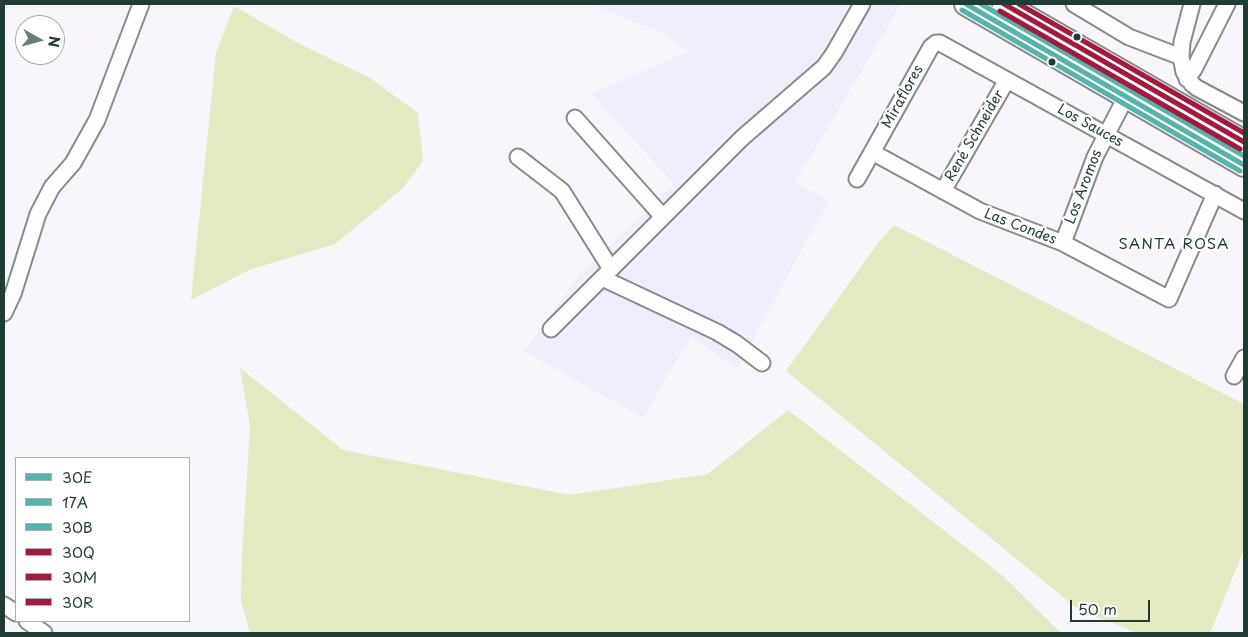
<!DOCTYPE html>
<html>
<head>
<meta charset="utf-8">
<style>
	body { margin:0 }
	#map { position:relative; width:1248px; height:637px; overflow:hidden; background:#f8f6fc; font-family:"Playpen Sans",sans-serif }
	canvas { display:block }
	.frame { position:absolute; inset:0; border:5px solid #1f3d34; pointer-events:none }
	.legend { position:absolute; left:15px; top:457px; width:175px; height:165px; box-sizing:border-box; background:#fff; border:1px solid #a5b1ae; margin:0; padding:6px 9px; list-style:none; font-size:15px; color:#1f3d34 }
	.legend li { display:flex; align-items:center; gap:10px; height:25px }
	.legend b { width:25px; border:1px solid #a5b1ae }
	.north { position:absolute; left:15px; top:15px; width:50px; height:50px; box-sizing:border-box; background:#fff; border:1px solid #a5b1ae; border-radius:50%; rotate:97deg; font-size:14px; font-weight:700; line-height:20px; text-align:center; color:#1f3d34 }
	.north::after { content:''; display:block; margin:auto; width:18px; height:22px; background:#6b7e7a; clip-path:polygon(50% 0,100% 100%,50% 72%,0 100%) }
	.scale { position:absolute; left:1070px; top:600px; width:80px; height:22px; box-sizing:border-box; border:2px solid #1f3d34; border-top:0; padding-left:6px; font-size:15px; line-height:18px; white-space:nowrap; color:#1f3d34; -webkit-text-stroke:4px #fff; paint-order:stroke }
</style>
</head>
<body>
<div id="map">
<canvas width="1248" height="637"></canvas>
<div class="frame"></div>
<ul class="legend">
<li><b style="height:6px;background:#57b4ac"></b>30E</li>
<li><b style="height:6px;background:#57b4ac"></b>17A</li>
<li><b style="height:6px;background:#57b4ac"></b>30B</li>
<li><b style="height:6px;background:#a31a3f"></b>30Q</li>
<li><b style="height:6px;background:#a31a3f"></b>30M</li>
<li><b style="height:6px;background:#a31a3f"></b>30R</li>
</ul>
<div class="north">N</div>
<div class="scale">50 m</div>
</div>
<script>
const g = document.querySelector('canvas').getContext('2d');
g.lineJoin = 'round';
function fillPath(path, color) {
  g.fillStyle = color;
  g.fill(path, 'evenodd');
}
function toPath(rows) {
  const path = new Path2D();
  for (const r of rows) {
    path.moveTo(r[0], r[1]);
    for (let i = 2; i < r.length; i += 2) path.lineTo(r[i], r[i + 1]);
  }
  return path;
}
function stroke(path, color, width, dash) {
  g.strokeStyle = color;
  g.lineWidth = width;
  g.lineCap = dash ? 'butt' : 'round';
  g.setLineDash(dash || []);
  g.stroke(path);
}
function drawText(font, color, halo, rows, align = 'center') {
  g.font = font + ' "Playpen Sans",sans-serif';
  g.lineWidth = 4.5;
  g.setLineDash([]);
  g.textBaseline = 'middle';
  g.strokeStyle = halo;
  g.fillStyle = color;
  for (const [text, x, y, turn = 0] of rows) {
    g.save();
    g.translate(x, y);
    g.rotate((+turn || 0) * Math.PI / 180);
    g.textAlign = isNaN(turn) ? turn : align;
    if (halo) g.strokeText(text, 0, 0);
    g.fillText(text, 0, 0);
    g.restore();
  }
}
fillPath(toPath([
	[589,4,896,4,900,6,795,183,829,200,737,369,691,336,643,418,524,351,580,274,674,184,591,94,689,51,660,32]
]), '#f2edfc');
fillPath(toPath([
	[234,6,298,43,370,78,418,113,423,161,403,188,335,244,249,270,191,300,216,53],
	[894,225,1244,404,1244,550,1210,633,1138,633,1079,610,786,371,878,243],
	[240,368,343,450,570,495,708,474,788,410,1003,576,1061,633,250,633,241,600,242,554,250,426]
]), '#e4eac2');
const minor = toPath([
	[1074,4,1129,37,1181,57],
	[1192,4,1182,42,1181,57,1184,72,1192,84,1197,88,1244,113],
	[1187,79,1194,69,1227,4],
	[575,118,663,217],
	[872,152,980,211,1063,243,1169,299,1215,194],
	[518,157,562,191,611,269],
	[857,179,931,47,936,43,940,43,1244,211],
	[943,191,1007,80],
	[1063,243,1095,157,1130,89],
	[602,278,717,332,737,344,762,363],
	[4,313,13,294,38,214,52,187,73,163,97,120,141,4],
	[551,329,742,138,824,67,834,53,862,4],
	[1234,376,1244,358],
	[4,605,16,613],
	[27,621,44,633]
]);
const highway = toPath([
	[966,4,1244,165],
	[1004,4,1244,142]
]);
stroke(minor, '#868b8c', 19);
stroke(highway, '#868b8c', 26);
stroke(minor, '#fefeff', 15);
stroke(highway, '#fefeff', 22);
stroke(toPath([
	[966,4,1244,165]
]), '#57b4ac', 5);
stroke(toPath([
	[962,10,1240,171]
]), '#57b4ac', 5);
stroke(toPath([
	[981,4,1244,156]
]), '#57b4ac', 5);
stroke(toPath([
	[1004,4,1244,142]
]), '#a31a3f', 5);
stroke(toPath([
	[1000,11,1240,149]
]), '#a31a3f', 5);
stroke(toPath([
	[1019,4,1244,133]
]), '#a31a3f', 5);
for (const [x, y, r, color] of [
	[1077,37,4.5,"#1f3d34"],
	[1052,62,4.5,"#1f3d34"]
]) {
  const dot = new Path2D();
  dot.arc(x, y, r, 0, 2 * Math.PI);
  g.fillStyle = color;
  g.fill(dot);
  stroke(dot, '#fff', 2);
}
drawText('14px', '#1f3d34', '#fff', [
	["Miraflores",903,97,-61],
	["Los Sauces",1090,126,29],
	["René Schneider",975,136,-60],
	["Los Aromos",1084,187,-69],
	["Las Condes",1020,227,21]
]);
g.letterSpacing = '1px';
drawText('15px', '#1f3d34', '#fff', [
	["SANTA ROSA",1174,245]
]);
g.letterSpacing = '0px';
</script>
</body>
</html>
